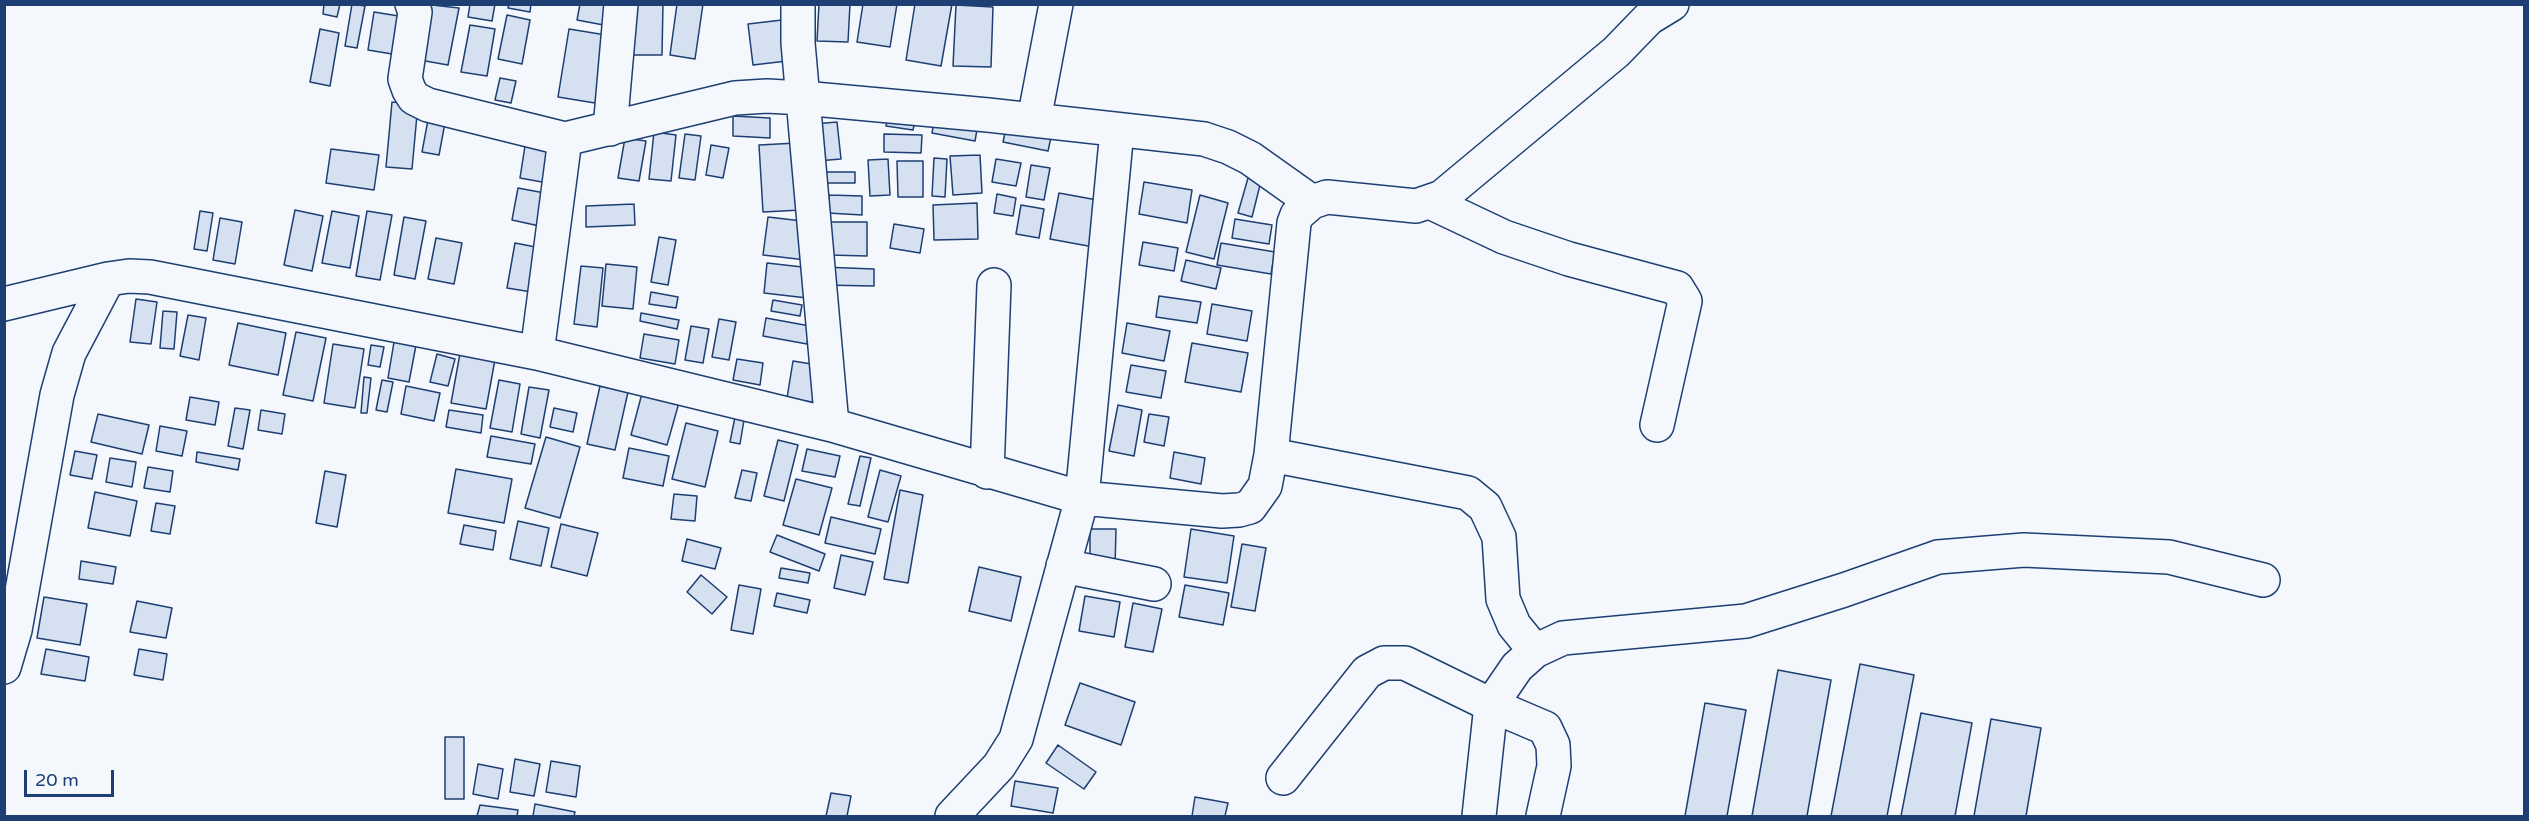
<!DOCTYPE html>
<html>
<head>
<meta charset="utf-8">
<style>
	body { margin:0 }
	#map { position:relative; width:2529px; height:821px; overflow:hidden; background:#f4f7fb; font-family:"Varela Round",sans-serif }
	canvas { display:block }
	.frame { position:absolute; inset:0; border:6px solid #1d3f73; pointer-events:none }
	.scale { position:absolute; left:24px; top:770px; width:90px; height:27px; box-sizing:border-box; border:3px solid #1d3f73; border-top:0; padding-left:8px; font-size:18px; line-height:21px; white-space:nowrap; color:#1d3f73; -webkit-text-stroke:4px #f4f7fb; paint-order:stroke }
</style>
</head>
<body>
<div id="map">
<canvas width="2529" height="821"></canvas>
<div class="frame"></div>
<div class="scale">20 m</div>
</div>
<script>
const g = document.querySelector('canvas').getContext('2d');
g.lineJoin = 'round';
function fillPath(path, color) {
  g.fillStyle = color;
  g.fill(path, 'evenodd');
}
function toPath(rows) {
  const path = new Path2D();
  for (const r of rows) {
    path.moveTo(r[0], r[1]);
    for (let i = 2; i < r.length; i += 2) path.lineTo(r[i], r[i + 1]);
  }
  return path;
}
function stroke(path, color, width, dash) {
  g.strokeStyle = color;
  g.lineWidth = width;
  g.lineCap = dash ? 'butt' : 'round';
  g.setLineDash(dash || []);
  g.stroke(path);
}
const building = toPath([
	[324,4,340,4,337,17,323,14,324,4],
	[352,4,365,6,357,48,345,46,352,4],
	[423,4,459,8,448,65,414,59,423,4],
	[470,4,495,4,492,21,468,17,470,4],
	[509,4,531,4,530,12,508,8,509,4],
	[580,4,613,4,609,26,577,20,580,4],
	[625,4,663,4,662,55,624,55,625,4],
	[677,4,703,4,695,59,670,55,677,4],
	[819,4,850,4,848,42,817,41,819,4],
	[863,4,897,4,890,47,857,42,863,4],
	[915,4,952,4,941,66,906,60,915,4],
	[956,5,993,7,991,67,953,66,956,5],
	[374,12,411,18,404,56,368,50,374,12],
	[507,15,530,20,522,64,498,59,507,15],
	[782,20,787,61,753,65,748,24,782,20],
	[470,25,495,29,487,76,461,72,470,25],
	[320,29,339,33,330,86,310,82,320,29],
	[569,29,612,36,601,104,558,97,569,29],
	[500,78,516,81,511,103,495,100,500,78],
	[392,102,418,104,412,169,386,167,392,102],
	[430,109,447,112,439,155,422,152,430,109],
	[733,116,770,118,770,138,733,136,733,116],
	[935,116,978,124,975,141,932,133,935,116],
	[888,117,915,121,913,130,886,126,888,117],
	[837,122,841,159,817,161,814,124,837,122],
	[1007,124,1052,133,1048,151,1003,142,1007,124],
	[654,132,676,135,671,181,649,179,654,132],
	[685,134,701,136,695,180,679,178,685,134],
	[884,134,922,135,921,153,884,152,884,134],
	[625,138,646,141,639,181,618,178,625,138],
	[797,143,801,210,763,212,759,145,797,143],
	[711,145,729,148,723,178,706,175,711,145],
	[525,146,559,152,553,184,520,178,525,146],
	[331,149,379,155,374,190,326,183,331,149],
	[980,155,982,193,953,195,950,156,980,155],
	[934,158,947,159,945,197,932,196,934,158],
	[888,159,890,195,870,196,868,160,888,159],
	[996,159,1021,163,1016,186,992,182,996,159],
	[897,161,923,161,923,197,898,197,897,161],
	[1031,165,1050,168,1044,200,1026,197,1031,165],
	[812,172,855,172,855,183,812,183,812,172],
	[1248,178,1261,181,1252,217,1238,213,1248,178],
	[1144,182,1192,190,1187,223,1139,214,1144,182],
	[518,188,550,194,544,227,512,220,518,188],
	[1059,193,1108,202,1099,248,1050,239,1059,193],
	[997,194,1016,198,1013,216,994,213,997,194],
	[829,195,862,196,862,215,828,213,829,195],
	[1200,195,1228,203,1214,259,1186,252,1200,195],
	[977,203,978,239,934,240,933,205,977,203],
	[634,204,635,225,586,227,586,206,634,204],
	[1021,205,1044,209,1039,238,1016,234,1021,205],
	[295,210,323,216,312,271,284,265,295,210],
	[200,211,213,213,207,251,194,249,200,211],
	[332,211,359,216,350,268,322,263,332,211],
	[367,211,392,215,380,280,356,276,367,211],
	[404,217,426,221,415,279,394,275,404,217],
	[768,217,811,222,806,260,763,255,768,217],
	[220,218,242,222,235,264,213,260,220,218],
	[1235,219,1272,225,1269,244,1232,238,1235,219],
	[828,222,867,222,867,256,829,255,828,222],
	[894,224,924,229,920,253,890,248,894,224],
	[659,237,676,240,668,285,651,282,659,237],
	[436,238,462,243,454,284,428,279,436,238],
	[1143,242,1178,248,1174,271,1139,265,1143,242],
	[515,243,546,249,538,293,507,288,515,243],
	[1221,243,1275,252,1271,274,1217,265,1221,243],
	[1186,260,1221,268,1216,289,1181,281,1186,260],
	[767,263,811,268,807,298,764,293,767,263],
	[606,264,637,267,633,309,602,306,606,264],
	[581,266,603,268,597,327,574,324,581,266],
	[822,267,874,269,874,286,822,285,822,267],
	[651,292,678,297,676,308,649,304,651,292],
	[1159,296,1201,302,1197,323,1156,317,1159,296],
	[136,299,157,302,151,344,130,342,136,299],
	[773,300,802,305,800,316,771,311,773,300],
	[1212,304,1252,311,1247,341,1207,334,1212,304],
	[163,311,177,312,174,349,160,348,163,311],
	[641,313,679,320,677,329,640,321,641,313],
	[188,315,206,318,199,360,180,356,188,315],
	[766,318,810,326,807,344,763,336,766,318],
	[719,319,736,322,729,360,712,357,719,319],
	[238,323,286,333,278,375,229,365,238,323],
	[1127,323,1170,331,1164,361,1122,353,1127,323],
	[691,326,709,329,703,363,685,360,691,326],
	[296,332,326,338,313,401,283,395,296,332],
	[644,334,679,340,675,364,640,358,644,334],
	[395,336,417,340,409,382,388,378,395,336],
	[1192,343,1248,353,1241,392,1185,382,1192,343],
	[333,344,364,349,355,408,324,403,333,344],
	[371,345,384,347,380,367,368,365,371,345],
	[461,348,496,354,486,409,451,403,461,348],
	[437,354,455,359,448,386,430,382,437,354],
	[737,359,763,363,760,385,733,380,737,359],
	[793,361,824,366,818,403,787,398,793,361],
	[1131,365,1166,371,1161,398,1126,392,1131,365],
	[364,377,371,378,367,413,361,413,364,377],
	[382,380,393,382,387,412,376,410,382,380],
	[499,380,520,384,512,432,490,428,499,380],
	[645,382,682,392,667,445,631,435,645,382],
	[406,386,440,393,434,421,401,414,406,386],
	[600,386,628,392,615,450,587,444,600,386],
	[529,387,549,390,540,438,521,434,529,387],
	[190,397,219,402,215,425,186,420,190,397],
	[1118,405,1142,410,1134,456,1109,451,1118,405],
	[235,408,250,410,243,449,228,446,235,408],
	[554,408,577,413,573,432,550,427,554,408],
	[261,410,285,414,282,434,258,430,261,410],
	[449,410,483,415,481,433,446,427,449,410],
	[736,412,745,414,740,444,730,442,736,412],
	[98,414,149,425,142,454,91,442,98,414],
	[1149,414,1169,417,1164,446,1144,442,1149,414],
	[686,423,718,431,705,487,672,479,686,423],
	[160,426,187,431,182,456,156,451,160,426],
	[491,436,535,444,531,464,487,457,491,436],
	[546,437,580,447,560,518,525,508,546,437],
	[778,440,798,445,784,501,764,496,778,440],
	[629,448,669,456,663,486,623,478,629,448],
	[807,449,840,456,835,477,802,471,807,449],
	[75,451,97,455,92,479,70,475,75,451],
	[197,452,240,459,238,470,196,462,197,452],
	[1174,452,1205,458,1201,484,1170,478,1174,452],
	[860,456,871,458,860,506,848,504,860,456],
	[110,458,136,462,132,487,106,482,110,458],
	[148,467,173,471,170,492,144,488,148,467],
	[456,469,512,479,504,523,448,513,456,469],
	[742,470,757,473,751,501,735,498,742,470],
	[880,470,901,476,888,522,868,517,880,470],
	[325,471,346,475,337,527,316,523,325,471],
	[796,479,832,488,819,535,783,525,796,479],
	[900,490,923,495,908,583,884,579,900,490],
	[95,492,137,501,130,536,88,528,95,492],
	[674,494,697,496,695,521,671,519,674,494],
	[156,503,175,506,170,534,151,531,156,503],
	[831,517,881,529,875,554,825,543,831,517],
	[518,521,549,528,541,566,510,559,518,521],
	[561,524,598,533,587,576,551,567,561,524],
	[464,525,496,531,493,550,460,544,464,525],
	[1090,529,1116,529,1115,568,1090,568,1090,529],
	[1191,529,1234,536,1227,583,1184,577,1191,529],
	[777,535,825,554,819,571,770,552,777,535],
	[687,539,721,548,715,569,682,561,687,539],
	[1242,544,1266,548,1255,611,1231,607,1242,544],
	[841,555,873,562,865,595,834,588,841,555],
	[81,561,116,567,113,584,79,579,81,561],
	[979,567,1021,577,1011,621,969,611,979,567],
	[781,568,810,573,808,583,779,578,781,568],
	[701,575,727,597,712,614,687,592,701,575],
	[739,585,761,589,753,634,731,630,739,585],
	[1185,585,1229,593,1223,625,1179,617,1185,585],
	[777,593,810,600,807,613,774,606,777,593],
	[1085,596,1120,602,1114,637,1079,631,1085,596],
	[44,597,87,604,80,645,37,638,44,597],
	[137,601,172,608,166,638,130,632,137,601],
	[1133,603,1162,609,1153,652,1125,647,1133,603],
	[46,649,89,657,85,681,41,674,46,649],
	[139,649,167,654,163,680,134,675,139,649],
	[1860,664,1914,675,1887,816,1831,816,1860,664],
	[1778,670,1831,680,1807,816,1752,816,1778,670],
	[1080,683,1135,702,1121,745,1065,725,1080,683],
	[1705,703,1746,710,1727,816,1685,816,1705,703],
	[1921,713,1972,723,1955,816,1901,816,1921,713],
	[1991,719,2041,728,2026,816,1974,816,1991,719],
	[445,737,464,737,464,799,445,799,445,737],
	[1058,745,1096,772,1084,789,1046,763,1058,745],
	[515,759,540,764,534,796,510,792,515,759],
	[551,761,580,766,576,797,546,792,551,761],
	[478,764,503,769,498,799,473,794,478,764],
	[1015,781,1058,788,1053,813,1011,806,1015,781],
	[831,793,851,796,847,816,826,816,831,793],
	[1195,797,1228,803,1225,816,1192,816,1195,797],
	[535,804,575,812,574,816,533,816,535,804],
	[480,805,518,810,517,816,477,816,480,805]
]);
fillPath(building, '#d5e0f0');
stroke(building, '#1d3f73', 1.5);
const minor = toPath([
	[412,4,415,12,405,79,409,90,414,98,428,105,565,139,735,98,767,96,803,98,988,115,1204,139,1228,147,1250,158,1312,202],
	[798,4,798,43,832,425],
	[1034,120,1056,4],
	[610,129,621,4],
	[1430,202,1504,237,1569,259,1677,288,1685,301,1657,425],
	[4,304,108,279,129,276,150,277,537,353,832,425,1082,498,1117,130],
	[537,353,565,139],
	[1271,455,1468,493,1485,507,1499,537,1503,599,1514,625,1535,651],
	[987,472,994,285],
	[1063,566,1154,584],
	[4,667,15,630,57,395,69,353,108,279],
	[1283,778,1367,672,1384,663,1405,663,1491,705,1545,728,1553,745,1554,766,1543,816],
	[952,816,999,766,1016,739,1082,498,1222,511,1239,510,1250,507,1265,486,1271,455,1294,223,1297,215,1312,202,1327,197,1416,206,1442,197,1616,52,1649,18,1672,4],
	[1479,816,1491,705,1517,667,1535,651,1563,638,1746,621,1844,590,1938,557,2024,550,2169,557,2263,580]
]);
stroke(minor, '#1d3f73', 36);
stroke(minor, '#f4f7fb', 33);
</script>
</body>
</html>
